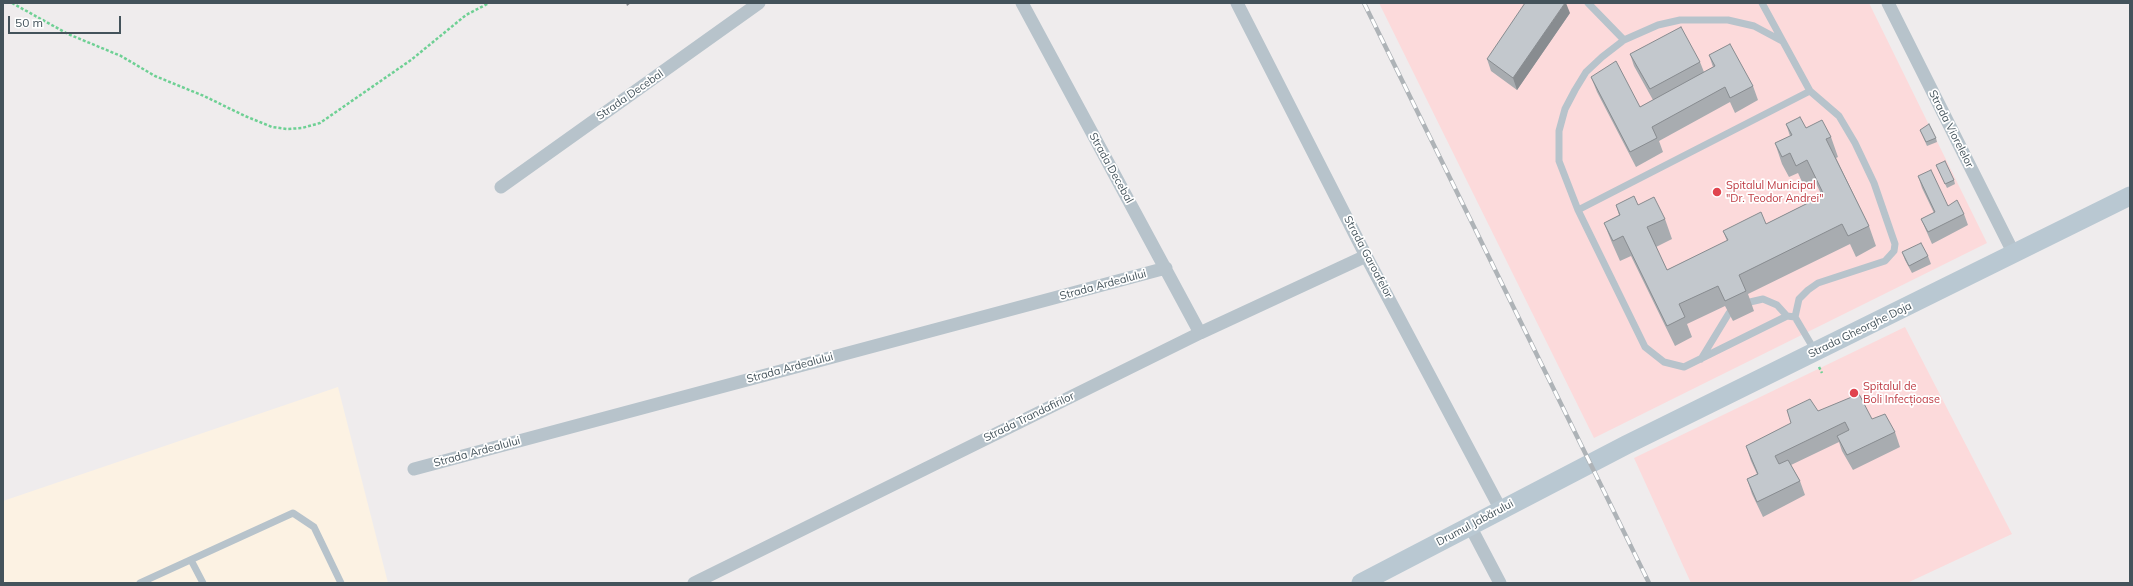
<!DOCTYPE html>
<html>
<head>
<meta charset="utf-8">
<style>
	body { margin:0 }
	#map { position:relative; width:2133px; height:586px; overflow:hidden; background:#efeced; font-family:Mulish,sans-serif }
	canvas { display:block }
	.frame { position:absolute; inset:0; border:4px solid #44535b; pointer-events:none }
	.scale { position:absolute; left:8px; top:16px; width:113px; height:18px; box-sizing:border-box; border:2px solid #44535b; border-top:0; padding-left:5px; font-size:12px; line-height:14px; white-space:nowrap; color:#44535b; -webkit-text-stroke:3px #fff; paint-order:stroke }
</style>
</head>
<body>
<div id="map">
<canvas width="2133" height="586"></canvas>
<div class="frame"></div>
<div class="scale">50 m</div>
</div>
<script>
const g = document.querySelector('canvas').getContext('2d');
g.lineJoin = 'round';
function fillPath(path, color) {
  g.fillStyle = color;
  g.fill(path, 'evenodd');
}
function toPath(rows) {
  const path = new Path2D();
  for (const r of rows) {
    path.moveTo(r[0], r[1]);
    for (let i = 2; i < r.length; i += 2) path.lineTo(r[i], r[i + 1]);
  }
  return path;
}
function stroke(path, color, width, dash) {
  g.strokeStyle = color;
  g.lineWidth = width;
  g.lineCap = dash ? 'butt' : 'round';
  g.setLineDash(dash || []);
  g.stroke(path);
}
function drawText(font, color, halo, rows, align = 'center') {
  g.font = font + ' Mulish,sans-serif';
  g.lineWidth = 3.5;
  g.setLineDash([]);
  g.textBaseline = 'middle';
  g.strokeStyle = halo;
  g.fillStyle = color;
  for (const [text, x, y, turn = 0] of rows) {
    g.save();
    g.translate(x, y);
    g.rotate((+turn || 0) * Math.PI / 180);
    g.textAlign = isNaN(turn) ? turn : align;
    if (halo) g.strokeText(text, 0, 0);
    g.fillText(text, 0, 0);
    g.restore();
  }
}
fillPath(toPath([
	[338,387,388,583,3,583,3,501]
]), '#fcf2e3');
fillPath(toPath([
	[1379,3,1869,3,1987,243,1594,438],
	[1905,327,2012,534,1907,583,1691,583,1634,458]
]), '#fcdadb');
stroke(toPath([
	[12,3,68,34,121,56,155,76,204,96,245,116,272,127,287,129,302,128,320,123,411,60,466,15,489,3],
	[1819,367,1822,373]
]), '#6ed094', 2.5, [3, 2]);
stroke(toPath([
	[1588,3,1624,40],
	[1762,3,1810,91,1839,116,1855,143,1874,183,1895,244,1894,251,1885,261,1818,283,1808,290,1799,299,1795,317,1815,351],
	[1782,41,1754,26,1728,20,1680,20,1658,25,1624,40,1602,57,1586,72,1575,90,1565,109,1559,131,1559,161,1578,210,1645,347,1664,362,1684,367,1787,316,1795,317],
	[1578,210,1810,91],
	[1750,302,1763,299,1777,305,1787,316],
	[1701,359,1729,313],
	[191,560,203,583],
	[140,583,293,513,314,527,341,583]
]), '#b7c3cb', 7);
stroke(toPath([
	[1022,3,1200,333],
	[1237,3,1366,256,1501,510],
	[1888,3,2014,254],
	[501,187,759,3],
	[414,469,1166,268],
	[1470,526,1500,583],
	[694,583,1200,333,1366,256]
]), '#b7c3cb', 13);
stroke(toPath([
	[1361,583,1626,445,2130,196]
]), '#b9c8d2', 19);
const rail = toPath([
	[1364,3,1649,583]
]);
stroke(rail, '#aeb3b7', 4.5);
stroke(rail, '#fff', 3, [9]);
fillPath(toPath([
	[1570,13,1517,90,1491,71,1487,59],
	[1630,54,1700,62,1704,72,1713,67,1709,55,1753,86,1758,100,1735,113,1730,102,1659,141,1663,152,1636,167,1597,92,1591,77,1640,107,1653,100,1634,66],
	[1786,124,1806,128,1831,137,1838,157,1836,158,1869,226,1876,246,1856,257,1850,244,1748,294,1754,311,1733,321,1725,306,1687,324,1692,337,1675,346,1631,256,1620,261,1612,243,1604,223,1619,215,1616,205,1638,205,1665,219,1672,239,1656,247,1667,270,1727,241,1723,231,1766,224,1822,196,1815,181,1804,186,1798,173,1789,177,1782,164,1775,143,1790,136],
	[1920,130,1936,138,1937,142,1927,146],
	[1936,165,1954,180,1955,184,1947,188],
	[1918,176,1948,206,1964,214,1968,225,1932,244,1921,219,1934,213,1922,188],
	[1902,252,1928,256,1931,264,1912,273,1905,260],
	[1818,411,1872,419,1895,432,1900,447,1853,470,1842,451,1839,442,1791,465,1800,481,1805,495,1763,517,1752,494,1747,479,1757,474,1751,461,1746,446]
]), '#a8acb0');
fillPath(toPath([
	[626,3,631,3,627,6],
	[1565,3,1566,3,1570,13,1517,90,1513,78]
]), '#888c90');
const building = toPath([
	[1525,3,1565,3,1513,78,1487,59,1525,3],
	[1681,27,1700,62,1650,89,1630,54,1681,27],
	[1730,44,1753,86,1730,98,1725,87,1652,127,1657,138,1630,152,1591,77,1616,61,1640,107,1715,66,1709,55,1730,44],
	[1800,117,1806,128,1822,120,1831,137,1826,139,1869,226,1848,236,1842,224,1739,275,1746,291,1725,301,1718,286,1679,304,1685,317,1667,326,1623,236,1613,241,1604,223,1620,215,1616,205,1634,196,1638,205,1654,197,1665,219,1647,227,1667,270,1728,240,1723,231,1761,212,1766,224,1824,195,1807,160,1796,166,1790,153,1782,157,1775,143,1792,135,1786,124,1800,117],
	[1929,124,1936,138,1926,142,1920,130,1929,124],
	[1945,161,1954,180,1945,184,1936,165,1945,161],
	[1931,170,1948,206,1957,200,1964,214,1928,232,1921,219,1935,212,1918,176,1931,170],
	[1921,243,1928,256,1909,266,1902,252,1921,243],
	[1859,394,1872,419,1885,414,1895,432,1847,455,1837,436,1849,430,1845,422,1775,456,1779,464,1788,460,1800,481,1757,502,1747,479,1758,474,1746,446,1791,423,1787,410,1810,399,1818,411,1859,394]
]);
fillPath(building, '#c3c8cd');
stroke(building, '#888c90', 1);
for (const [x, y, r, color] of [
	[1717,192,5,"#e0444e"],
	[1854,393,5,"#e0444e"]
]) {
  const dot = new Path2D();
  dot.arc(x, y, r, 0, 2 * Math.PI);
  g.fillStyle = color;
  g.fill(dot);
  stroke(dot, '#fff', 1.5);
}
drawText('11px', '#44535b', '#fff', [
	["Strada Decebal",630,95,-35],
	["Strada Viorelelor",1951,129,63],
	["Strada Decebal",1111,168,61],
	["Strada Garoafelor",1368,257,62],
	["Strada Ardealului",1103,285,-15],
	["Strada Gheorghe Doja",1860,330,-26],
	["Strada Ardealului",790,368,-15],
	["Strada Trandafirilor",1029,417,-26],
	["Strada Ardealului",477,452,-15],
	["Drumul Jabărului",1475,523,-28]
]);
drawText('11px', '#be3a42', '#fff', [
	["Spitalul Municipal",1726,186],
	["\"Dr. Teodor Andrei\"",1726,199],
	["Spitalul de",1863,387],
	["Boli Infecțioase",1863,400]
], 'left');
</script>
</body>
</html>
